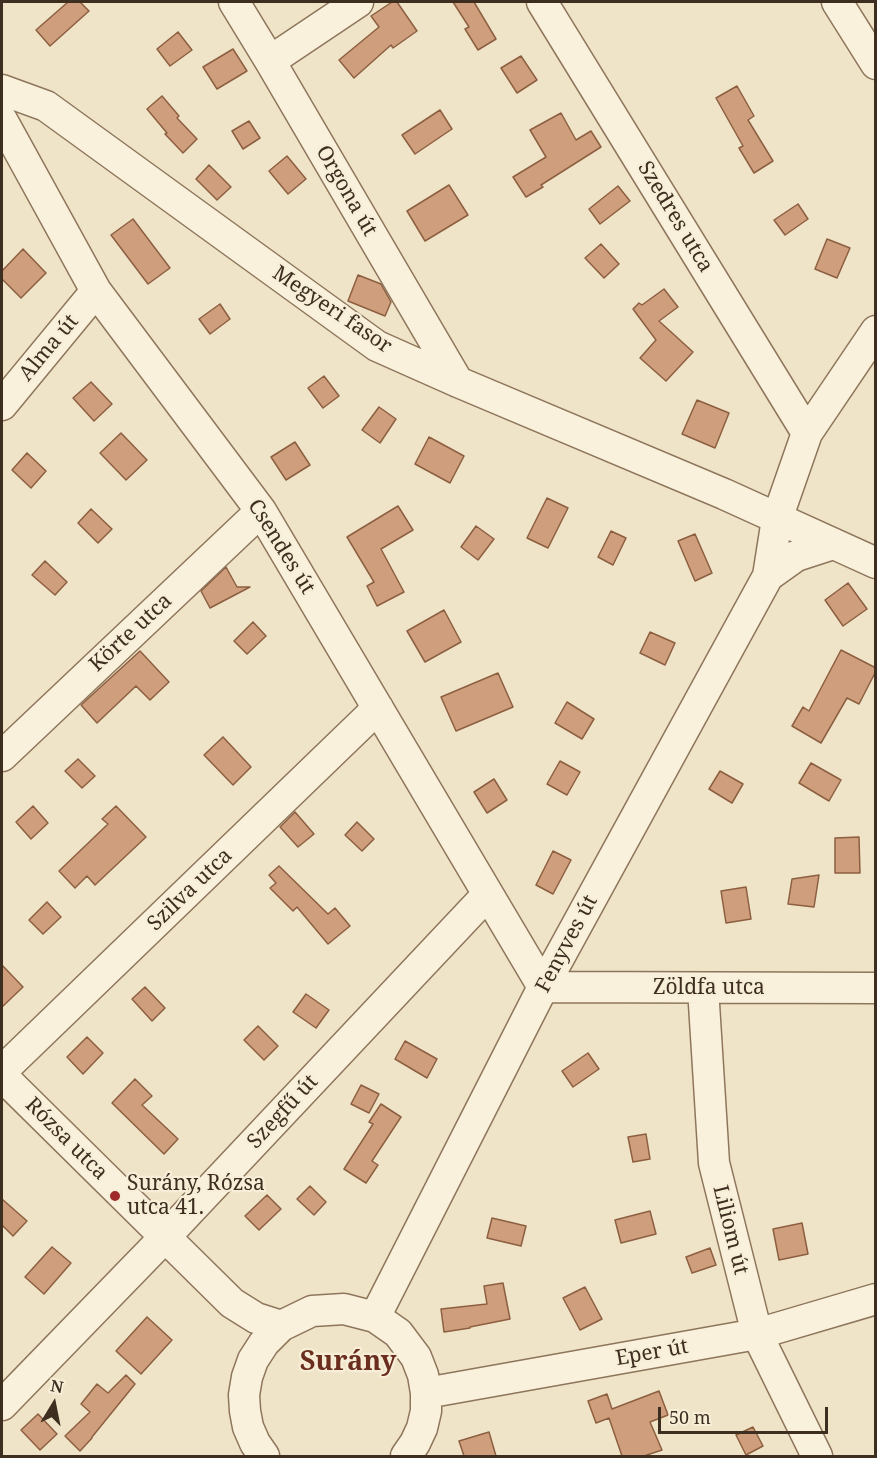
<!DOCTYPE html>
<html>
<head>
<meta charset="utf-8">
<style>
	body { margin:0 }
	#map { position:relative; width:877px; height:1458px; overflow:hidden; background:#f0e4c8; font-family:"Noto Serif",serif }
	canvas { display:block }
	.frame { position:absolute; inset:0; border:3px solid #3d2e20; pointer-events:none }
	.north { position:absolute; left:24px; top:1374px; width:60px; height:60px; -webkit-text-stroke:4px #f7eed8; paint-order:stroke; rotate:10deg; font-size:16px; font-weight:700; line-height:24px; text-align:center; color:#3d2e20 }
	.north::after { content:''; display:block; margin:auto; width:21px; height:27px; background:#3d2e20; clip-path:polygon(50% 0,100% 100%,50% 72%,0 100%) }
	.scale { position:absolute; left:658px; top:1407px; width:170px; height:27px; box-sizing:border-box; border:3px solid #3d2e20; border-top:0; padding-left:8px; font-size:18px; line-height:21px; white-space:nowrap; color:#3d2e20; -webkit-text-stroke:4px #f7eed8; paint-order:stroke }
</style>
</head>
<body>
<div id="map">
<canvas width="877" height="1458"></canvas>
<div class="frame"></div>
<div class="north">N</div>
<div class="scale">50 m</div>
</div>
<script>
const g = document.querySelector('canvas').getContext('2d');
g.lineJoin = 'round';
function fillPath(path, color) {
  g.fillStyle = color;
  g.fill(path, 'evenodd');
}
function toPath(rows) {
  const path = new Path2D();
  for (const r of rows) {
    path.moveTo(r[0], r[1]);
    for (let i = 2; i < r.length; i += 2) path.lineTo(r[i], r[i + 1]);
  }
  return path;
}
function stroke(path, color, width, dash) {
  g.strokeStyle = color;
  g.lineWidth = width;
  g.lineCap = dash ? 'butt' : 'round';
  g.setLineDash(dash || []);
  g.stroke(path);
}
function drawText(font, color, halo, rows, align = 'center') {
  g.font = font + ' "Noto Serif",serif';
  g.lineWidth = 4.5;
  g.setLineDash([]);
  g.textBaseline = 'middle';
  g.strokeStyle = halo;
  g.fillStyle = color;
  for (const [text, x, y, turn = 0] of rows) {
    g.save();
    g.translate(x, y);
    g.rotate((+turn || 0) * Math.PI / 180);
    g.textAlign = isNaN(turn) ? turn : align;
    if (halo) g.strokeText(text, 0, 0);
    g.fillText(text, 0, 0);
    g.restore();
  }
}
const building = toPath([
	[68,2,80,2,89,11,50,46,36,30,68,2],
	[392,2,397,2,417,31,393,48,391,45,354,78,339,60,379,27,371,16,392,2],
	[453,2,474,2,496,39,478,50,465,29,469,27,453,2],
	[178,32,192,50,170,66,157,49,178,32],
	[233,49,247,71,217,89,203,67,233,49],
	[521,56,537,80,517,93,501,68,521,56],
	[737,86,754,116,748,120,773,161,754,173,739,148,743,146,716,98,737,86],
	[162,96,179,116,177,118,197,139,183,153,165,134,167,133,147,109,162,96],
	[440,110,452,129,415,154,402,135,440,110],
	[561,113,576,140,591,131,601,147,541,185,543,187,526,197,513,177,546,157,530,130,561,113],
	[249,121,260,138,243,149,232,131,249,121],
	[287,156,306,179,288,194,269,171,287,156],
	[209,165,231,187,217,200,196,179,209,165],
	[449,185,468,215,425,241,407,211,449,185],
	[618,186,630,201,600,224,589,209,618,186],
	[798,204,808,219,785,235,774,220,798,204],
	[133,219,170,268,148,284,111,235,133,219],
	[827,239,850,248,837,278,815,269,827,239],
	[601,244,619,264,604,278,585,258,601,244],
	[23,249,46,273,21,298,2,279,2,271,23,249],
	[358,275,381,284,391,302,385,316,348,301,358,275],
	[664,289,678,307,659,321,693,352,666,381,640,358,656,340,633,309,639,303,642,305,664,289],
	[220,304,230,319,210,334,199,319,220,304],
	[324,376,339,396,323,408,308,388,324,376],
	[91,382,112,404,94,421,73,398,91,382],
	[697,400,729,413,715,448,682,434,697,400],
	[379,407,396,419,380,443,362,430,379,407],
	[121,433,147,460,126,480,100,453,121,433],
	[429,437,464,456,450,483,415,464,429,437],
	[295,442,310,465,286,480,271,457,295,442],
	[27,453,46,471,31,488,12,470,27,453],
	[547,498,568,508,548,548,527,538,547,498],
	[398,506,413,530,381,549,404,592,377,606,367,586,374,582,347,537,398,506],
	[91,509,112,529,98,543,78,523,91,509],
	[476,526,494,539,478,560,461,547,476,526],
	[611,531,626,538,613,565,598,557,611,531],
	[695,534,712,573,695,581,678,541,695,534],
	[45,561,67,582,55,595,32,575,45,561],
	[226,567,237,587,250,587,210,608,201,591,226,567],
	[848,583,867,609,843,626,825,600,848,583],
	[444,610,461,642,425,662,407,631,444,610],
	[253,622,266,636,247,654,234,641,253,622],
	[650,632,675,643,665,665,640,653,650,632],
	[841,650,876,668,876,671,859,704,847,698,821,743,792,726,803,707,809,711,841,650],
	[140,651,169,682,150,700,136,686,97,723,81,705,140,651],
	[498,673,513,707,456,731,441,697,498,673],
	[567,702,594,719,582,739,555,723,567,702],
	[223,737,251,767,233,785,204,755,223,737],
	[78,759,95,776,82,788,65,771,78,759],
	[560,761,580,772,567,795,547,784,560,761],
	[811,763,841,780,829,801,799,783,811,763],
	[720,771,743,784,732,803,709,789,720,771],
	[494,779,507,800,487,813,474,792,494,779],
	[33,806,48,823,31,839,16,822,33,806],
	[116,806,146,837,95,885,87,876,75,888,59,871,108,824,102,819,116,806],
	[295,812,314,834,298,847,280,827,295,812],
	[357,822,374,839,362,851,345,835,357,822],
	[859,837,860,873,835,873,835,838,859,837],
	[553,851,571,860,553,894,536,885,553,851],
	[279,866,328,914,335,908,350,926,328,944,297,907,293,911,270,888,276,883,269,875,279,866],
	[819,875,814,907,788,904,792,879,819,875],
	[746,887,751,919,726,923,721,891,746,887],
	[47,902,61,917,43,934,29,920,47,902],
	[2,965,23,987,2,1007,2,965],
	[145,987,165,1008,152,1021,132,999,145,987],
	[306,994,329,1010,316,1028,293,1012,306,994],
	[258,1026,278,1046,264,1060,244,1040,258,1026],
	[87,1037,103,1053,83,1074,67,1057,87,1037],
	[405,1041,437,1059,427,1078,395,1059,405,1041],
	[588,1053,599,1069,573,1087,562,1071,588,1053],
	[135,1079,152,1096,142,1105,178,1139,164,1154,112,1103,135,1079],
	[361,1085,379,1094,369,1113,351,1104,361,1085],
	[381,1104,401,1117,372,1161,378,1165,366,1183,344,1169,373,1124,369,1122,381,1104],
	[646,1134,650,1159,633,1162,628,1137,646,1134],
	[310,1186,326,1202,314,1215,297,1199,310,1186],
	[267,1195,281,1209,259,1230,245,1216,267,1195],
	[2,1199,27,1221,13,1236,2,1225,2,1199],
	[650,1211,656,1234,621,1243,615,1220,650,1211],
	[492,1218,526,1226,521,1246,487,1238,492,1218],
	[802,1223,808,1254,779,1260,773,1229,802,1223],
	[52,1247,71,1263,44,1294,25,1277,52,1247],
	[710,1248,716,1265,692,1273,686,1257,710,1248],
	[503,1283,510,1319,470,1327,470,1328,444,1332,441,1309,487,1304,484,1286,503,1283],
	[585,1287,602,1319,580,1330,563,1298,585,1287],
	[147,1317,172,1340,141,1374,116,1351,147,1317],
	[126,1375,135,1384,92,1437,92,1438,80,1451,65,1436,90,1412,81,1404,97,1384,108,1393,126,1375],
	[659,1391,668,1415,650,1422,662,1450,644,1456,622,1456,609,1418,596,1423,588,1401,607,1394,612,1409,659,1391],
	[38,1414,57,1434,40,1450,21,1430,38,1414],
	[753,1427,763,1446,746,1455,736,1435,753,1427],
	[489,1432,496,1456,464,1456,459,1441,489,1432]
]);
fillPath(building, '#cf9f7d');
stroke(building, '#8d5f41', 1.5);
const minor = toPath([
	[234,2,270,61,458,382],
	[542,2,807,433],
	[837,2,876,64],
	[270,61,358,2],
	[2,90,46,106,377,346,458,382,724,494,876,563],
	[2,120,96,291,261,511,543,987,876,988],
	[2,405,96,291],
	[768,576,796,556,833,544],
	[2,756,261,511],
	[703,988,714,1163,757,1334,817,1456],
	[2,1071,378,708],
	[2,1076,232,1303,256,1318,281,1326],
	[375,1317,543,987,768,576,777,519,807,433,876,331],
	[426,1393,757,1334,876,1299],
	[2,1405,165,1237,488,894],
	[264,1456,255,1443,248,1427,245,1411,244,1395,247,1377,253,1360,264,1343,281,1326,312,1311,344,1309,375,1317,398,1333,416,1357,423,1375,426,1393,426,1411,422,1428,415,1443,406,1456]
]);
stroke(minor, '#8d765c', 33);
stroke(minor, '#faf1dc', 30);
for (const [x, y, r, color] of [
	[115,1196,6,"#9e2a2b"]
]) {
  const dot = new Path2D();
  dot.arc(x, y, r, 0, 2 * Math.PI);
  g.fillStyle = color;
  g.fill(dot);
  stroke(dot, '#f7eed8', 2);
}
drawText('21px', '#3d2e20', '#f7eed8', [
	["Orgona út",346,191,60],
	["Szedres utca",675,217,59],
	["Megyeri fasor",332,310,34],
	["Alma út",49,348,-50],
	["Csendes út",281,547,58],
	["Körte utca",131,633,-43],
	["Szilva utca",190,890,-44],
	["Fenyves út",567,944,-62],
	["Zöldfa utca",709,988],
	["Szegfű út",283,1112,-47],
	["Rózsa utca",66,1139,45],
	["Liliom út",730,1230,76],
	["Eper út",652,1353,-10]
]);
drawText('21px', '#3d2e20', '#f7eed8', [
	["Surány, Rózsa",127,1184],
	["utca 41.",127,1208]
], 'left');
drawText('bold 27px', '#6b2e1e', '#f7eed8', [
	["Surány",348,1362]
]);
</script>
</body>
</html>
